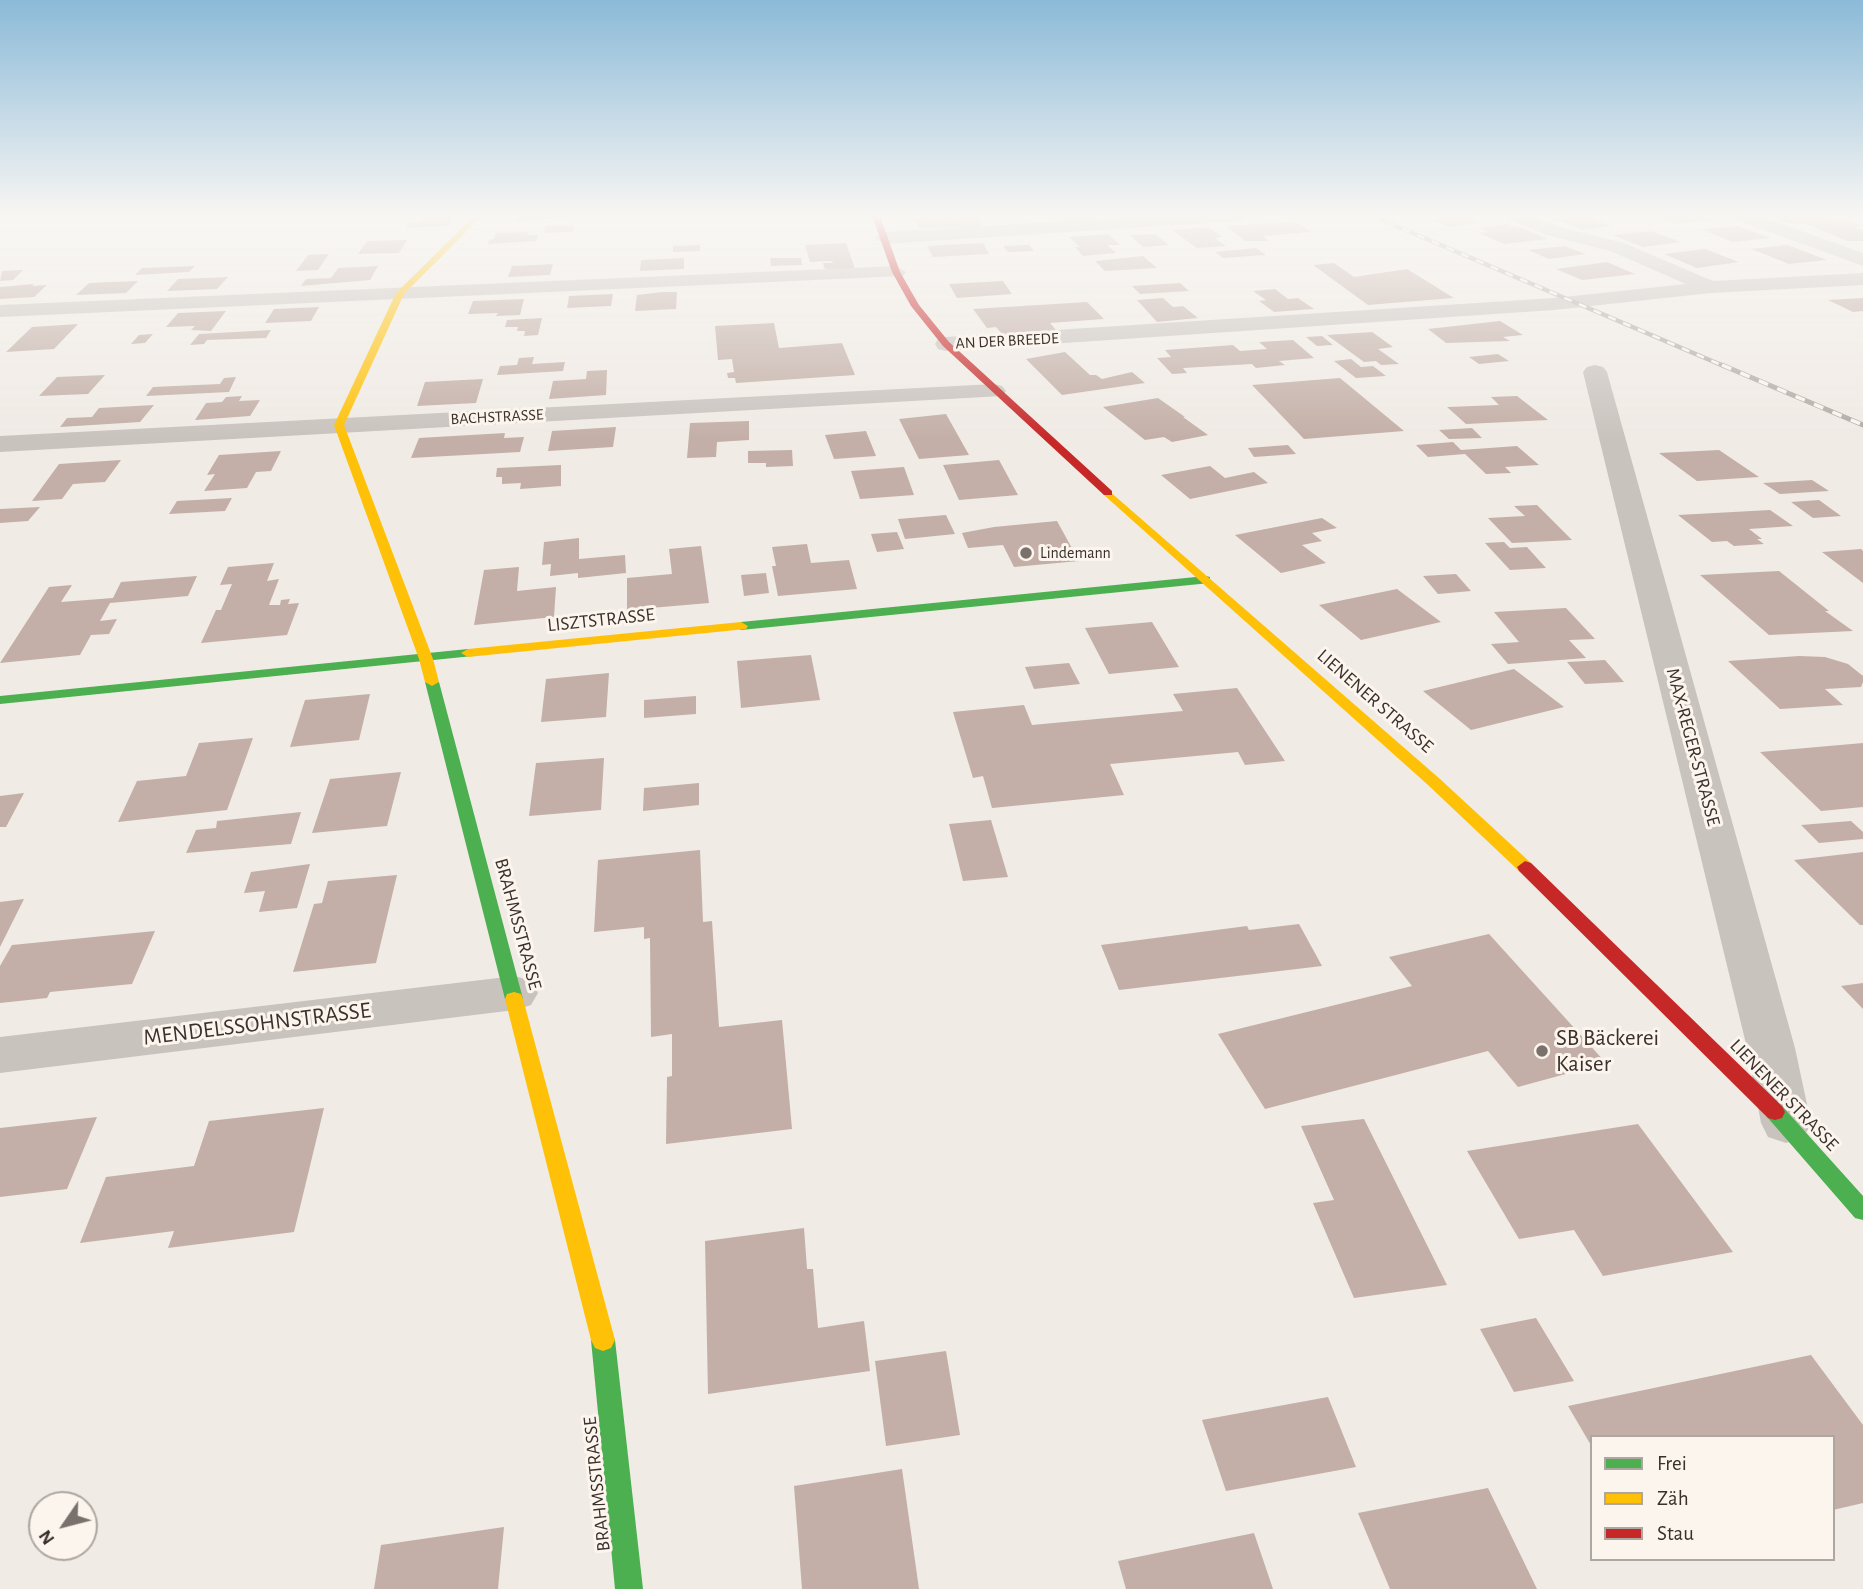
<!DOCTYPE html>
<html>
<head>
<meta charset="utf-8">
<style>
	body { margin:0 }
	#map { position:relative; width:1863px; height:1589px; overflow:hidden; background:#f0ebe5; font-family:"Alegreya Sans",sans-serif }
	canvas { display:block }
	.legend { position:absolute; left:1590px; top:1435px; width:245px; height:126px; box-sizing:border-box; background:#fbf5ee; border:2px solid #aea6a0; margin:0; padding:9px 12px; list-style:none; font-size:21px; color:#3b302b }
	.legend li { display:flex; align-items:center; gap:14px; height:35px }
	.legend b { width:35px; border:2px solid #aea6a0 }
	.north { position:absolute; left:28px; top:1491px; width:70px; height:70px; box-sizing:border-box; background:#fbf5ee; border:2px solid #aea6a0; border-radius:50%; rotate:235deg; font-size:19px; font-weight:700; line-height:28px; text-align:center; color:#3b302b }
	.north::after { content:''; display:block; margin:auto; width:24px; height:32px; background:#7a716c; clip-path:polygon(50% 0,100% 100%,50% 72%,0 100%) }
</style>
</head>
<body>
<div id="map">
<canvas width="1863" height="1589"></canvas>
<ul class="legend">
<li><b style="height:9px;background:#4caf50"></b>Frei</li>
<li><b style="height:9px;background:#ffc107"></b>Zäh</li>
<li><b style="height:9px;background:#c62828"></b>Stau</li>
</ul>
<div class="north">N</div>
</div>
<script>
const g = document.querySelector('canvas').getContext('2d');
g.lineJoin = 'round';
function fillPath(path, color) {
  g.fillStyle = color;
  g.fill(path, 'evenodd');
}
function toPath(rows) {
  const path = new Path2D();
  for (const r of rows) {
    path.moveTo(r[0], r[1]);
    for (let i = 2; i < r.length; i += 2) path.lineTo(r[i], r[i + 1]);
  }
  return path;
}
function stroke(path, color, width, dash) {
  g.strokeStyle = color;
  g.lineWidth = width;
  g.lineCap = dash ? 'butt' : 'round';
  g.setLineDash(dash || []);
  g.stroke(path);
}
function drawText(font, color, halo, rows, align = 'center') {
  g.font = font + ' "Alegreya Sans",sans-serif';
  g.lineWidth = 6;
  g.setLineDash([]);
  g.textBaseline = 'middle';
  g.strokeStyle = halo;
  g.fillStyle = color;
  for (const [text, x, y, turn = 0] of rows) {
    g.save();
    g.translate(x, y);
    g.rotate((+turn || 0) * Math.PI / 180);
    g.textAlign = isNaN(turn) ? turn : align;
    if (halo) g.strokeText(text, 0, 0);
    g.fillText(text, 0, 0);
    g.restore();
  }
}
fillPath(toPath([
	[424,216,452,216,449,226,406,228,409,222,421,222],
	[567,216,567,218,516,221,518,216],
	[1056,216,1094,216,1097,219,1064,222],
	[1436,216,1475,216,1468,219,1478,223,1449,227,1433,220,1441,219],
	[1558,216,1585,216,1611,226,1582,230,1556,219,1563,218],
	[1657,216,1698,216,1709,220,1676,224],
	[1771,216,1822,216,1836,221,1845,220,1863,226,1854,227,1863,231,1863,241,1847,241,1804,223,1791,224],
	[978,217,983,226,920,229,915,218],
	[1296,222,1311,232,1263,236,1269,241,1245,241,1226,226],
	[1506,224,1523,228,1548,239,1504,244,1479,233,1489,232,1479,228],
	[574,225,573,232,544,233,545,226],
	[1738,226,1770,238,1733,242,1701,229],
	[1209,227,1222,237,1215,238,1226,246,1197,248,1172,230],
	[1651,231,1681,242,1643,247,1613,235],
	[529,232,527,235,538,235,536,241,488,244,489,240,494,239,496,233],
	[1108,234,1120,245,1107,245,1116,253,1083,256,1075,247,1080,247,1069,237],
	[1155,234,1169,245,1143,247,1130,235],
	[407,240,399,253,358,254,367,241],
	[846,243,855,269,831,270,824,268,823,263,833,263,832,261,810,262,805,245],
	[983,243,989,254,933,257,927,246],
	[700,245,700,251,673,252,673,246],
	[1029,245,1034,251,1008,252,1003,246],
	[1788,245,1806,252,1827,260,1789,264,1751,249],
	[1565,246,1586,254,1549,259,1528,250],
	[1256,248,1266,255,1223,258,1215,252],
	[1705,249,1739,262,1697,268,1664,254],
	[329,254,318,270,296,271,308,255],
	[1143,256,1157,268,1105,271,1095,261],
	[684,258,684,269,640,271,641,260],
	[770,258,801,258,802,265,771,266],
	[1607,262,1635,274,1582,280,1556,269],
	[1334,263,1354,277,1407,269,1454,298,1368,305,1313,265],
	[553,264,550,275,508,277,512,266],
	[195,266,189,272,135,275,142,268],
	[378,266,370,280,301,286,306,279,331,278,338,268],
	[23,270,13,280,0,281,2,271],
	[228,277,217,289,167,291,178,279],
	[138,281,126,293,76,295,89,283],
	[1003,281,1012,294,957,298,949,284],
	[1180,283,1189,291,1140,294,1132,286],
	[34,284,32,286,47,285,34,297,0,299,0,287],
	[1275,289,1288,299,1298,298,1314,309,1274,312,1259,301,1266,300,1253,291],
	[662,292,677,292,676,309,635,311,637,295],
	[613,294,611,306,567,308,569,296],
	[1163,298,1173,307,1183,306,1198,318,1157,322,1137,300],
	[1863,298,1863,311,1853,312,1828,300],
	[524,299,520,315,496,316,498,313,468,314,473,301],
	[1087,302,1104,319,1050,323,1056,330,1002,334,996,327,987,328,973,309],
	[319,307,311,321,265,323,274,309],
	[226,311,211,331,191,330,195,326,166,327,178,313],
	[542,318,538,335,524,336,525,331,517,331,518,327,505,327,507,320],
	[1500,321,1523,335,1503,337,1510,341,1446,343,1428,329],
	[774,323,779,348,842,343,855,375,736,383,735,378,728,378,727,373,734,372,732,359,718,360,715,326],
	[78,324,54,349,6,352,32,327],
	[271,330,266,338,207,340,204,344,190,345,199,334],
	[1372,332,1393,347,1378,349,1399,364,1381,365,1376,361,1364,362,1327,335],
	[153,334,145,343,131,344,139,335],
	[1322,336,1333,345,1317,346,1306,337],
	[1293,340,1314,358,1279,361,1285,365,1256,368,1252,364,1183,368,1187,373,1172,374,1157,358,1171,357,1165,350,1233,345,1240,351,1253,350,1267,349,1259,342],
	[1065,352,1090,375,1096,375,1102,379,1132,372,1145,383,1062,395,1026,359],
	[1498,354,1509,361,1479,364,1469,357],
	[534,357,532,364,565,362,563,371,497,375,500,366,517,365,519,358],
	[1351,359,1361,367,1373,366,1386,376,1356,378,1334,361],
	[607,370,606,395,549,399,553,381,586,379,587,371],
	[105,375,88,394,39,396,57,377],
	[236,377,229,392,146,396,153,387,220,384,224,378],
	[1340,378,1404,431,1304,439,1252,385],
	[483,379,476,403,417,406,425,382],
	[242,396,239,401,260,400,250,416,195,420,206,403,222,402,226,397],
	[1517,396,1548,420,1466,424,1447,407,1499,405,1491,397],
	[1158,398,1185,417,1183,417,1208,435,1172,442,1164,437,1145,440,1103,407],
	[154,405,140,422,60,427,67,418,92,417,99,408],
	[946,414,969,455,919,459,899,419],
	[749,421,749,440,717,442,716,457,687,458,690,423],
	[616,427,613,447,548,451,552,431],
	[1472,428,1482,438,1449,439,1439,430],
	[866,431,876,456,834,459,825,435],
	[505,433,504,438,524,437,520,452,411,458,419,438],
	[1453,442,1461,450,1517,446,1539,465,1505,467,1511,473,1486,474,1465,454,1428,457,1416,445],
	[1288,445,1296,454,1254,457,1248,448],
	[792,450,793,466,766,467,766,463,748,463,748,451],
	[1719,450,1759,477,1697,481,1659,453],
	[281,451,271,471,256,472,247,488,204,491,215,474,207,475,219,455],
	[121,460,105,482,73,484,62,499,32,501,59,464],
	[999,460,1018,495,959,500,943,465],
	[561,465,561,486,520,489,521,483,502,484,502,477,496,477,497,468],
	[1210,466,1225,478,1254,472,1268,483,1190,499,1161,475],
	[904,467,914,495,860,499,851,471],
	[1812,480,1829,491,1780,494,1763,483],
	[232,498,225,511,169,514,177,501],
	[1819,500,1841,516,1813,518,1791,502],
	[1537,505,1572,540,1512,543,1488,518,1525,516,1514,506],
	[40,507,28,521,0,523,0,509],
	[1770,510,1793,526,1749,529,1762,539,1757,539,1764,544,1734,546,1727,541,1712,542,1678,515],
	[946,515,955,534,905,539,898,519],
	[1322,518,1337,528,1312,533,1322,541,1302,545,1326,563,1281,573,1235,535],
	[1057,521,1079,561,1014,567,1003,545,968,548,962,533,994,527],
	[897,532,904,549,877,552,871,534],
	[579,538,579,559,625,555,626,573,578,578,578,573,550,576,551,564,542,565,544,542],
	[1504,542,1510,548,1527,547,1546,568,1510,570,1485,543],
	[807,544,811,563,849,560,857,589,778,596,772,566,776,566,772,547],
	[701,546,709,603,627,610,627,578,672,574,669,549],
	[1861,549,1863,551,1863,583,1822,552],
	[274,563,267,581,279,579,269,605,280,605,281,600,290,599,288,604,299,603,287,635,201,643,216,610,221,610,232,584,220,585,228,567],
	[519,567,517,591,556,587,554,617,474,625,484,570],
	[1779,571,1829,611,1825,611,1853,631,1769,635,1700,575],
	[766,573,769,593,744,596,741,575],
	[1456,574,1471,591,1438,594,1423,576],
	[197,576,188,596,110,603,100,621,117,619,109,634,91,635,80,655,0,663,49,587,72,585,61,602,113,598,121,582],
	[1397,589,1441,622,1361,640,1319,605],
	[1566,608,1595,639,1569,640,1586,658,1508,664,1491,644,1519,642,1494,612],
	[1152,622,1179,667,1109,674,1085,628],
	[811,655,820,700,741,708,737,661],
	[1799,656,1825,657,1848,664,1863,676,1863,682,1861,687,1825,689,1843,705,1780,709,1728,661],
	[1605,660,1624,682,1585,684,1567,662],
	[1069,663,1080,684,1034,689,1025,667],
	[1514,669,1564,707,1471,730,1423,691],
	[609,673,606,717,541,722,546,679],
	[1237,688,1285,761,1245,765,1238,752,1110,764,1124,795,992,808,983,776,973,778,953,712,1024,705,1032,725,1183,711,1173,694],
	[370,694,359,740,290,747,305,700],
	[696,696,696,714,644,718,644,700],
	[253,738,227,810,118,822,137,781,186,776,199,743],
	[1863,743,1863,807,1821,811,1760,752],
	[604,758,601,810,529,816,536,763],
	[401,772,387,826,312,833,330,779],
	[699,783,699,805,643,811,644,788],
	[24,793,6,827,0,827,0,796],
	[301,812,291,844,186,853,196,830,216,828,217,821],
	[991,820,1008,877,963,881,949,824],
	[1851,821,1863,832,1863,839,1819,843,1801,825],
	[700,850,703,922,712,921,719,1027,782,1020,792,1129,666,1144,667,1077,672,1076,672,1034,651,1037,650,938,644,939,644,927,594,932,598,860],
	[1863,852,1863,925,1860,925,1794,860],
	[310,864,297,908,259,912,265,891,244,893,251,872],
	[397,875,376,963,293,972,314,904,322,903,328,881],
	[24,899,0,947,0,902],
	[1299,924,1322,966,1119,990,1101,945,1247,926,1249,930],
	[155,931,132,984,50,992,47,998,0,1003,0,966,12,945],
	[1489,934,1606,1063,1518,1087,1488,1051,1265,1109,1218,1034,1412,986,1389,957],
	[1863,983,1863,1009,1841,986],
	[324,1108,294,1232,168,1248,174,1231,80,1243,106,1177,194,1166,209,1121],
	[97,1117,67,1189,0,1197,0,1128],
	[1364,1119,1447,1285,1354,1298,1313,1203,1334,1200,1301,1126],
	[1638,1124,1733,1252,1603,1276,1574,1230,1519,1239,1467,1151],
	[804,1228,807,1269,813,1269,818,1328,864,1321,870,1371,708,1394,705,1241],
	[1536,1318,1574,1381,1514,1392,1480,1329],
	[946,1351,960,1435,886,1446,875,1361],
	[1811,1355,1863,1425,1863,1503,1833,1510,1833,1437,1592,1437,1592,1447,1568,1406],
	[1328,1397,1356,1467,1226,1491,1202,1420],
	[902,1469,919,1589,802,1589,794,1486],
	[1488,1488,1537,1589,1390,1589,1358,1513],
	[504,1527,498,1589,374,1589,381,1545],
	[1254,1533,1273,1589,1126,1589,1118,1561]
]), '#c3afa7');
fillPath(toPath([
	[1153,216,1250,216,1241,221,884,244,875,238,884,232,1153,216],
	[1507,216,1532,216,1559,227,1624,243,1713,281,1863,273,1863,285,1711,293,1554,310,946,351,938,349,935,344,938,339,946,337,1554,298,1686,284,1610,251,1547,235,1510,220,1507,216],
	[1734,216,1760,216,1863,253,1863,266,1737,220,1734,216],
	[896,266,906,272,903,276,0,317,0,305,896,266],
	[1595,365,1603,367,1607,372,1795,1048,1811,1123,1804,1137,1786,1143,1768,1137,1761,1123,1747,1048,1583,372,1587,367,1595,365],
	[994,384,1002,386,1006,391,1002,396,0,452,0,436,994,384],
	[515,976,531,981,538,993,531,1005,515,1010,0,1073,0,1037,515,976]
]), '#c9c3be');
fillPath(toPath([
	[1206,576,1210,577,1210,583,741,630,734,626,741,622,1206,576],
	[468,649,473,650,475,653,473,656,0,704,0,696,468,649],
	[432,678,439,682,523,999,521,1004,514,1006,507,1004,505,999,425,682,432,678],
	[1775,1104,1782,1106,1863,1196,1863,1220,1855,1218,1768,1118,1765,1112,1768,1106,1775,1104],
	[603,1329,611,1332,615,1340,643,1589,615,1589,591,1340,595,1332,603,1329]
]), '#4caf50');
fillPath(toPath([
	[474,216,482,216,404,294,344,425,433,659,439,682,432,686,425,682,419,659,334,425,396,293,474,216],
	[1108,490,1440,779,1531,863,1533,867,1531,871,1519,871,1428,785,1104,495,1102,493,1108,490],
	[741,622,748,626,746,629,468,657,461,653,468,649,741,622],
	[514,992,521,994,523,999,615,1340,611,1348,603,1351,595,1348,591,1340,505,999,507,994,514,992]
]), '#ffc107');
fillPath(toPath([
	[872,216,880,216,900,272,919,305,949,342,1112,491,1112,495,1104,495,943,346,911,306,892,272,872,216],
	[1525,861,1531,863,1782,1106,1785,1112,1782,1118,1775,1120,1768,1118,1519,871,1517,867,1525,861]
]), '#c62828');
const railFar1 = toPath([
	[1373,216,1726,367]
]);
const rail = toPath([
	[1722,365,1863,425]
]);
stroke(railFar1, '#b1aca8', 4.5);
stroke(rail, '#b1aca8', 5);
stroke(railFar1, '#fbf5ee', 2.5, [8]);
stroke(rail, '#fbf5ee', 3.5, [10]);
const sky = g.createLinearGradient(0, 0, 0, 439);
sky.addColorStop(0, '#8bbad8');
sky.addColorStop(0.49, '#f8f6f3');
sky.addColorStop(1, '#f8f6f300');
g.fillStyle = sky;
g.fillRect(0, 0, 1863, 439);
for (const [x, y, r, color] of [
	[1026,553,7,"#7a716c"],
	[1542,1051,7,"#7a716c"]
]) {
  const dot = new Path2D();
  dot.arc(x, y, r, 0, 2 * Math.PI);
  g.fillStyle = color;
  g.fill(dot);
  stroke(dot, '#fbf5ee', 2.5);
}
drawText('16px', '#3b302b', '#fbf5ee', [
	["AN DER BREEDE",1007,341,-3],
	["BACHSTRASSE",497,417,-3]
]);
drawText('16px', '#3b302b', '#fbf5ee', [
	["Lindemann",1040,553]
], 'left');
drawText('19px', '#3b302b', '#fbf5ee', [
	["LISZTSTRASSE",601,620,-6],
	["LIENENER STRASSE",1375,701,41],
	["MAX-REGER-STRASSE",1693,747,75],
	["BRAHMSSTRASSE",518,924,75],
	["LIENENER STRASSE",1784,1095,46],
	["BRAHMSSTRASSE",597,1484,-96]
]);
drawText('23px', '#3b302b', '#fbf5ee', [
	["MENDELSSOHNSTRASSE",257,1024,-7]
]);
drawText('23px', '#3b302b', '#fbf5ee', [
	["SB Bäckerei",1556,1038],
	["Kaiser",1556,1064]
], 'left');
</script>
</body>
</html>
